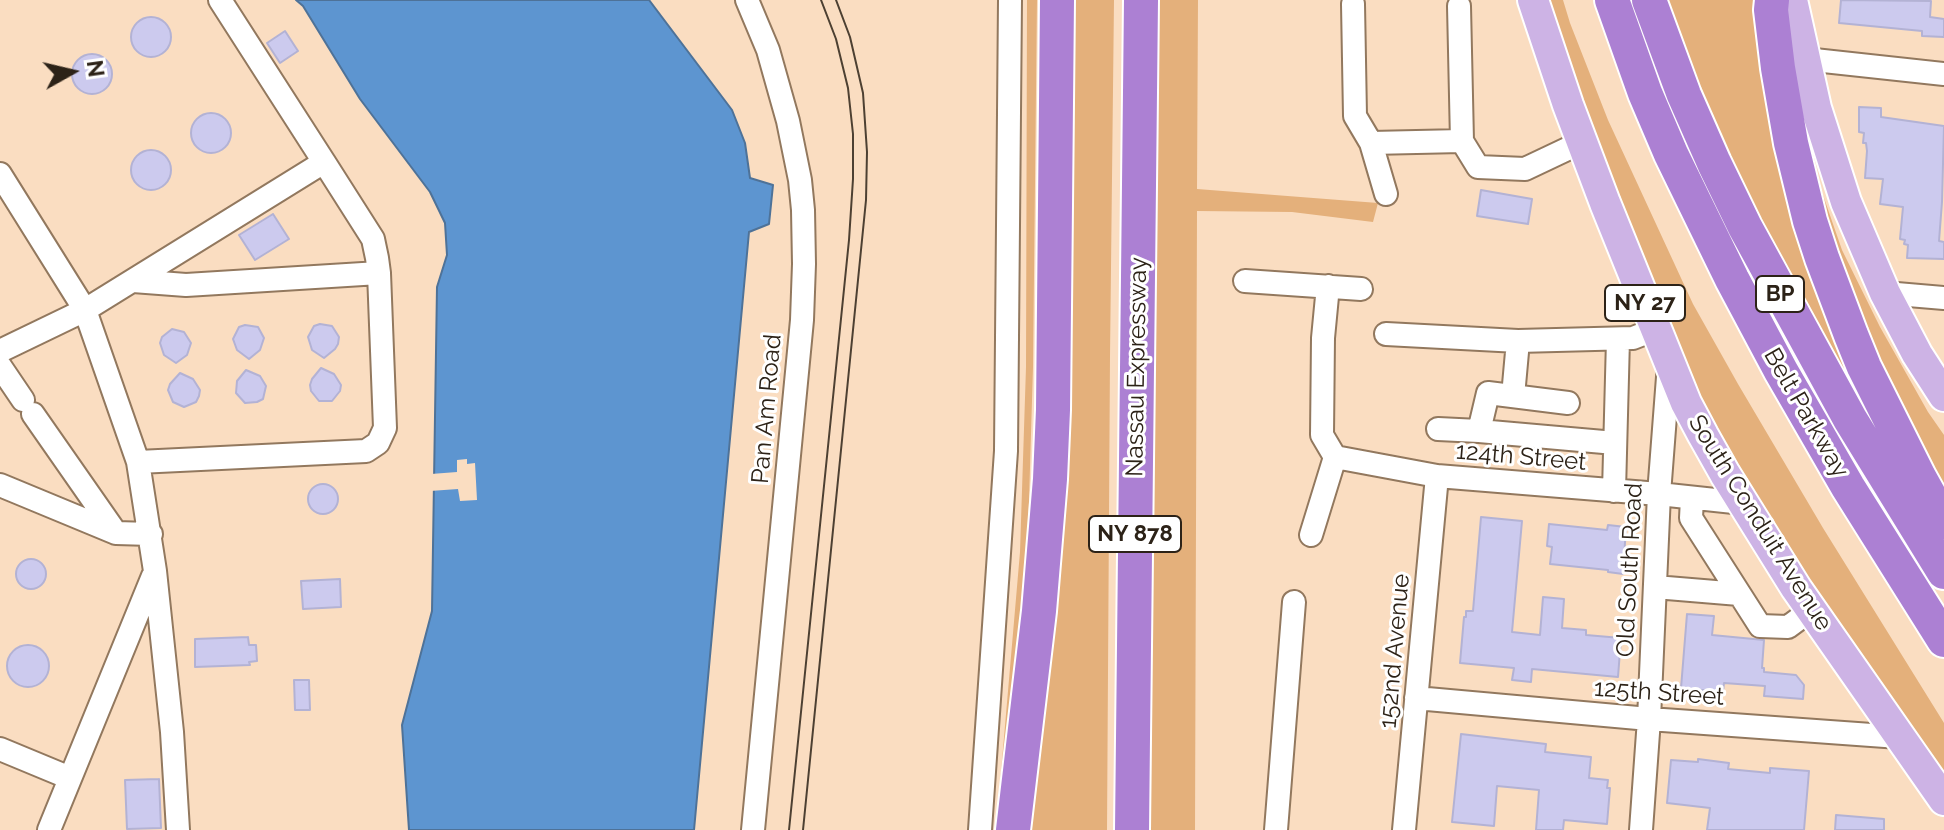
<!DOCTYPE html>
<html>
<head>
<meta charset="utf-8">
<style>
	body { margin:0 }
	#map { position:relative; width:1944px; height:830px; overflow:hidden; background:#faddc1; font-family:Raleway,sans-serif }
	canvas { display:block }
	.north { position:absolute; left:32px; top:32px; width:80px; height:80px; -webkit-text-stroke:6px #fff; paint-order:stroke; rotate:82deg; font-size:22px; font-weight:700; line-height:32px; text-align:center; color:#2c2217 }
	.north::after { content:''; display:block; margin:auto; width:28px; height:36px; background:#2c2217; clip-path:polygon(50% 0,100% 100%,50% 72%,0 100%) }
</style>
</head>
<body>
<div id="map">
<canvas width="1944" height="830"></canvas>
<div class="north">N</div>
</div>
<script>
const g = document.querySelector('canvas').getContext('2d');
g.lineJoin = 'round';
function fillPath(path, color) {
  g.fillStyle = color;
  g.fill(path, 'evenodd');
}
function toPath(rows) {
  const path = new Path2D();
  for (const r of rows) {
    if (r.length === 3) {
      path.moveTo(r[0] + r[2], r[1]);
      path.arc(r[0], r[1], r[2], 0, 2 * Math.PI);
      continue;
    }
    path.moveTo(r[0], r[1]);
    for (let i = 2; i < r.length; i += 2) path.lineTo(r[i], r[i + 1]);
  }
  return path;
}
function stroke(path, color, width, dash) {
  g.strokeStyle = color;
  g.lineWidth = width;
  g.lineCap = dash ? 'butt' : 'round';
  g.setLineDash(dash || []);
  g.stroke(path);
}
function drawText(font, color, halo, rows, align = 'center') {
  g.font = font + ' Raleway,sans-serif';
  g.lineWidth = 6;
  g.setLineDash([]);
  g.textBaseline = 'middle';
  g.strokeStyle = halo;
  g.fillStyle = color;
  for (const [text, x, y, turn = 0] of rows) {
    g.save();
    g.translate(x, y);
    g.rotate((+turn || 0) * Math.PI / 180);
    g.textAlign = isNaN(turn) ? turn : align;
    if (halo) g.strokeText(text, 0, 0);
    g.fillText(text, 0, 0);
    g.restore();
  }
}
fillPath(toPath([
	[1027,0,1037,0,1033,367,1029,501,1023,630,1003,830,996,830,1020,552,1026,367],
	[1066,0,1114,0,1110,356,1107,830,1020,830],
	[1159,0,1198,0,1197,189,1378,203,1373,222,1292,212,1197,211,1195,830,1149,830],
	[1546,0,1563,0,1570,23,1608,120,1693,304,1738,384,1823,528,1944,723,1944,779,1778,544,1697,400,1592,128],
	[1666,0,1757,0,1868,400,1858,407,1737,181,1688,66],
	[1797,120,1842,250,1880,327,1928,412,1944,435,1944,503,1857,330]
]), '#e4b07b');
const water = toPath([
	[296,0,649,0,732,110,745,143,750,178,773,185,769,224,749,232,694,830,409,830,402,725,432,611,437,287,447,255,445,223,430,192,360,99,303,6,296,0]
]);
fillPath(water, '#5d95d0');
stroke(water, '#4e7298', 2);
fillPath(toPath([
	[467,459,467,464,475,463,477,500,460,501,458,489,430,491,431,474,457,472,457,460]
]), '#faddc1');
const building = toPath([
	[1841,0,1931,1,1930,17,1944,19,1944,37,1922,36,1922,31,1839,23,1841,0],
	[151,37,20],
	[285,31,298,51,280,63,267,43,285,31],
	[92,74,20],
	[1859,107,1881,108,1881,117,1944,126,1942,202,1939,241,1944,242,1944,259,1907,258,1908,245,1904,244,1905,240,1900,239,1903,207,1880,204,1883,179,1865,178,1867,151,1866,143,1863,143,1864,133,1859,132,1859,107],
	[211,133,20],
	[151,170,20],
	[1481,190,1532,199,1528,224,1477,216,1481,190],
	[273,214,289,239,255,260,239,235,273,214],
	[320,324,332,326,339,337,338,344,335,349,324,358,312,350,308,337,314,326,320,324],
	[245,325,258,327,264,338,260,350,249,359,237,350,233,339,239,327,245,325],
	[172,329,184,332,191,343,187,355,176,363,164,355,160,343,162,337,172,329],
	[321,368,334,374,341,385,340,391,332,401,319,401,311,391,310,385,312,379,321,368],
	[246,370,260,376,266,386,263,399,257,402,245,403,236,393,237,381,246,370],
	[180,373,193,379,200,390,199,396,196,402,184,407,173,402,168,390,170,384,180,373],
	[323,499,15],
	[1481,517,1522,521,1512,632,1540,635,1543,597,1564,599,1562,628,1586,630,1586,635,1621,638,1618,677,1532,669,1531,682,1512,680,1514,668,1460,663,1464,617,1466,617,1466,611,1473,611,1481,517],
	[1549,524,1607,530,1608,525,1626,527,1623,574,1608,572,1608,570,1550,564,1552,547,1547,546,1549,524],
	[31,574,15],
	[340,579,341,607,303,609,301,581,340,579],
	[1687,614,1714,616,1712,635,1764,640,1762,668,1764,668,1764,672,1796,675,1804,685,1803,699,1764,696,1765,686,1724,683,1723,692,1681,688,1687,614],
	[248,637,249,645,256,645,257,661,249,662,250,665,195,667,195,639,248,637],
	[28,666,21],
	[294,680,309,680,310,710,295,710,294,680],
	[1461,734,1546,744,1545,752,1591,757,1589,778,1608,780,1607,788,1610,788,1607,824,1564,820,1563,830,1536,830,1539,790,1497,786,1494,826,1452,822,1461,734],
	[1698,759,1729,763,1728,769,1770,773,1770,768,1809,771,1804,830,1707,830,1710,808,1667,803,1671,760,1698,762,1698,759],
	[159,779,161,828,127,829,125,780,159,779],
	[1836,815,1884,819,1884,830,1835,830,1836,815]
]);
fillPath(building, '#cccaee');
stroke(building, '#b3b2d4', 2);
const minor = toPath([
	[747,0,768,50,788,121,800,180,803,210,804,264,802,320,753,830],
	[1353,4,1355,116,1371,143,1386,194],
	[1459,6,1462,141,1478,167,1525,169,1582,142],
	[1805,59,1944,74],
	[1371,143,1462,141],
	[0,174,85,310,138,462,366,451,378,443,385,428,379,273,377,258,373,239,324,162],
	[133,281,186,285,379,273],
	[1245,281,1361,289],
	[1885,293,1944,298],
	[1386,334,1518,341,1633,338,1656,329],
	[0,351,85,310,324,162,220,0],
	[0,366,23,400],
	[1513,396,1518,341],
	[1568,403,1488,393,1479,431,1615,443],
	[33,414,116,533],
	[1438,429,1479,431],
	[1335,457,1437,476,1659,494,1743,503],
	[138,462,155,571,172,732,178,830],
	[0,485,116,533,151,534],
	[1614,491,1618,339],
	[1692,498,1691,518,1760,626,1788,627,1811,610],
	[1311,535,1335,457,1322,435,1323,338,1328,286],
	[1655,587,1739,594],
	[1416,698,1649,719,1899,737],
	[0,749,70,778],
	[49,830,153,576],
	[980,830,1006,451,1010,0],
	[1276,830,1294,602],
	[1404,830,1437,476],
	[1641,830,1649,719,1659,494,1669,364]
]);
const major = toPath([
	[1533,0,1568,105,1605,203,1686,403,1703,435,1725,474,1796,588,1944,800],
	[1792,0,1816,108,1846,202,1885,293,1917,354,1944,396]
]);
const highway = toPath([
	[1612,0,1645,93,1671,154,1732,279,1781,371,1848,487,1944,640],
	[1649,0,1684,95,1714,163,1745,227,1850,419,1944,572],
	[1772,0,1771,10,1778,68,1791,143,1810,221,1822,258,1851,335,1864,367,1919,477,1944,522],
	[1013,830,1039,611,1050,479,1053,410,1057,0],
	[1132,830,1141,0]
]);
stroke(minor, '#92785e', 26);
stroke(major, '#fff', 34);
stroke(highway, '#fff', 38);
stroke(minor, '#fff', 22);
stroke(major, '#cdb3e5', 30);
stroke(highway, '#ac80d3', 34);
stroke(toPath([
	[789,830,849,240,853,179,853,134,848,88,836,39,821,0],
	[803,830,866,200,867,152,863,93,850,37,836,0]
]), '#4d4032', 2);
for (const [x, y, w] of [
	[1780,294,48],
	[1645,303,80],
	[1135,534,92]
]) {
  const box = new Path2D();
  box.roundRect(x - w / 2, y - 18, w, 36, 6);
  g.fillStyle = '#fff';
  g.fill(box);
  stroke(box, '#2c2217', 2);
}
drawText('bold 22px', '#2c2217', null, [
	["BP",1780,294],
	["NY 27",1645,303],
	["NY 878",1135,534]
]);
drawText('24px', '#2c2217', '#fff', [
	["Nassau Expressway",1137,367,-89],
	["Pan Am Road",767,409,-85],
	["Belt Parkway",1806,413,60],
	["124th Street",1521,457,5],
	["South Conduit Avenue",1760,523,58],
	["Old South Road",1630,570,-87],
	["152nd Avenue",1395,651,-85],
	["125th Street",1659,693,4]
]);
</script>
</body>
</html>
